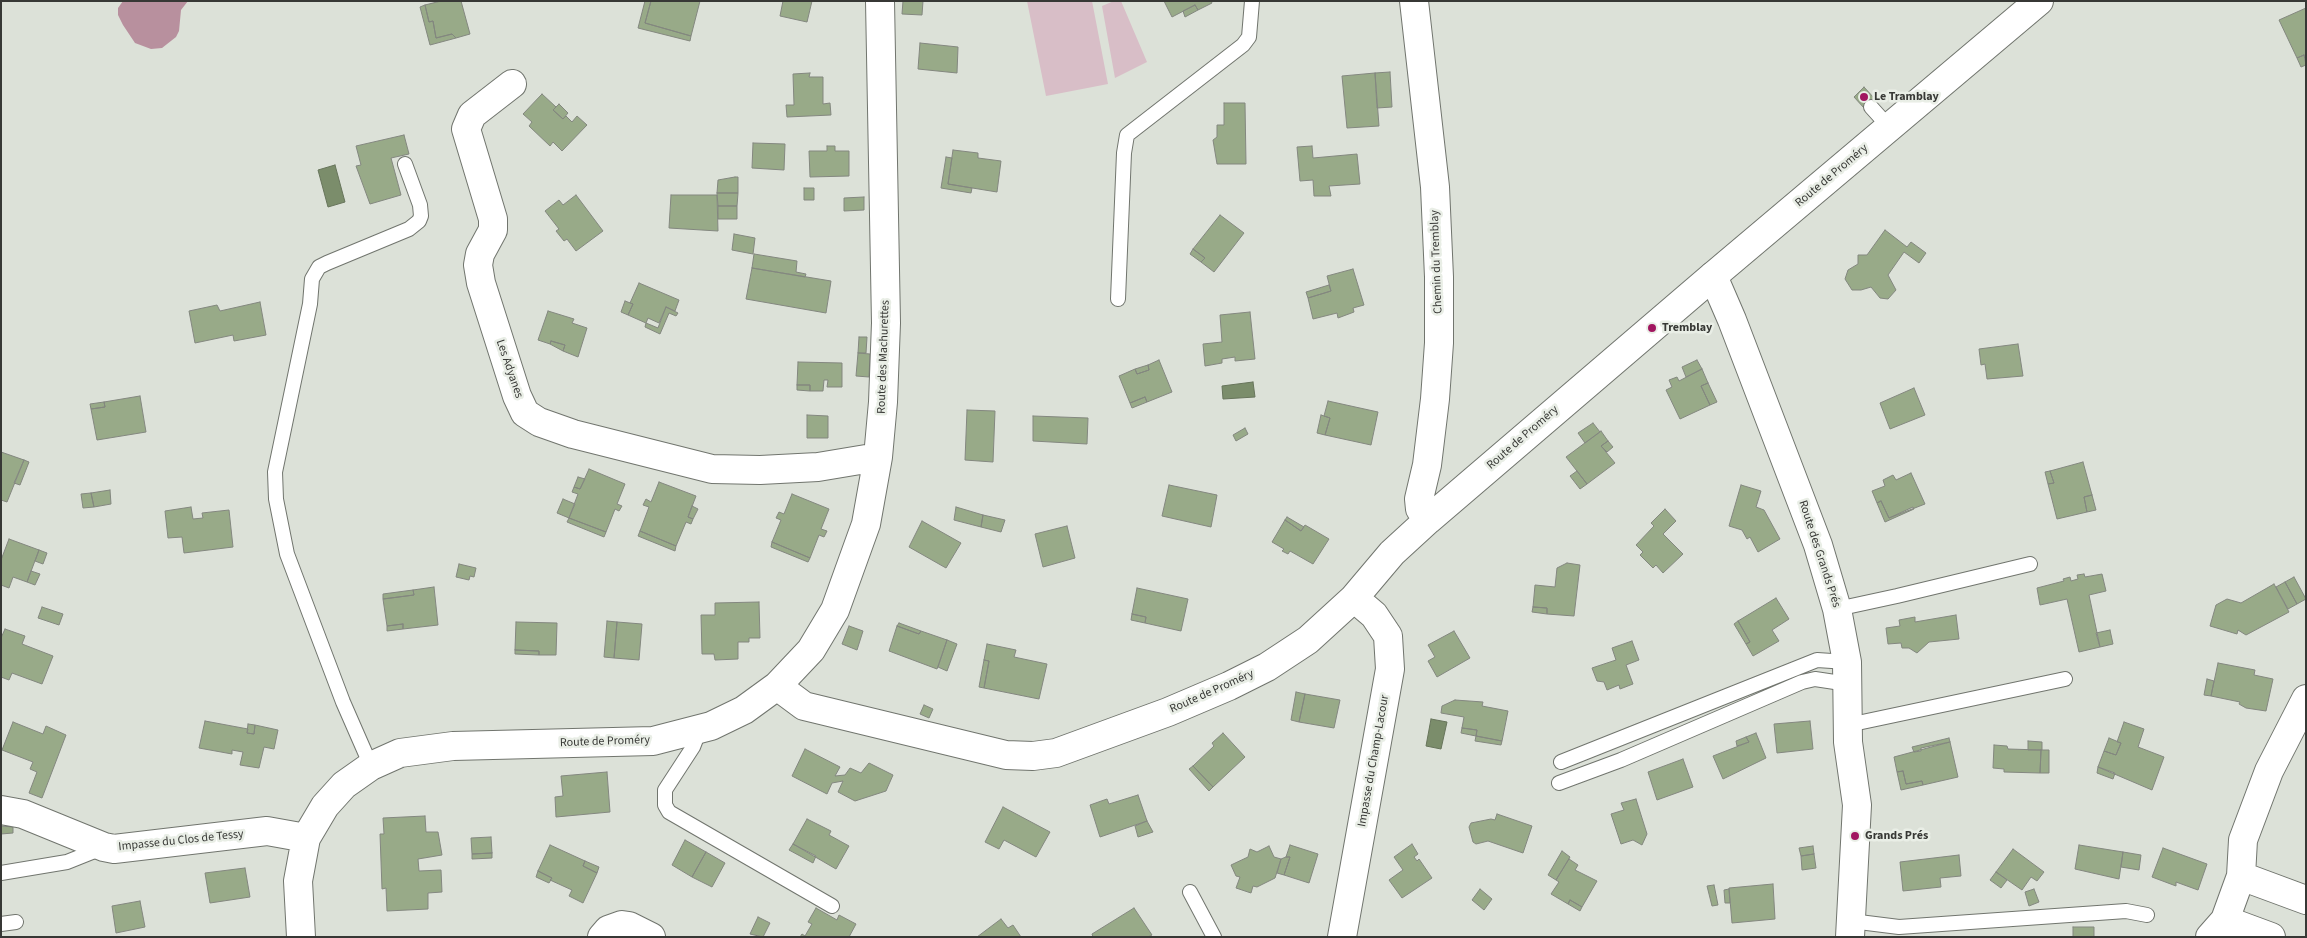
<!DOCTYPE html>
<html>
<head>
<meta charset="utf-8">
<style>
	body { margin:0 }
	#map { position:relative; width:2307px; height:938px; overflow:hidden; background:#dce1d8; font-family:"Source Sans 3",sans-serif }
	canvas { display:block }
	.frame { position:absolute; inset:0; border:2px solid #373835; pointer-events:none }
</style>
</head>
<body>
<div id="map">
<canvas width="2307" height="938"></canvas>
<div class="frame"></div>
</div>
<script>
const g = document.querySelector('canvas').getContext('2d');
g.lineJoin = 'round';
function fillPath(path, color) {
  g.fillStyle = color;
  g.fill(path, 'evenodd');
}
function toPath(rows) {
  const path = new Path2D();
  for (const r of rows) {
    path.moveTo(r[0], r[1]);
    for (let i = 2; i < r.length; i += 2) path.lineTo(r[i], r[i + 1]);
  }
  return path;
}
function stroke(path, color, width, dash) {
  g.strokeStyle = color;
  g.lineWidth = width;
  g.lineCap = dash ? 'butt' : 'round';
  g.setLineDash(dash || []);
  g.stroke(path);
}
function drawText(font, color, halo, rows, align = 'center') {
  g.font = font + ' "Source Sans 3",sans-serif';
  g.lineWidth = 5;
  g.setLineDash([]);
  g.textBaseline = 'middle';
  g.strokeStyle = halo;
  g.fillStyle = color;
  for (const [text, x, y, turn = 0] of rows) {
    g.save();
    g.translate(x, y);
    g.rotate((+turn || 0) * Math.PI / 180);
    g.textAlign = isNaN(turn) ? turn : align;
    if (halo) g.strokeText(text, 0, 0);
    g.fillText(text, 0, 0);
    g.restore();
  }
}
fillPath(toPath([
	[1027,1,1092,1,1108,84,1046,96],
	[1114,1,1121,1,1147,62,1115,78,1102,6]
]), '#d8bec7');
fillPath(toPath([
	[123,1,188,1,181,10,179,31,176,37,162,48,151,49,135,43,123,25,118,15,118,8]
]), '#b8909e');
const water = toPath([
	[335,165,345,202,328,207,318,170,335,165],
	[1253,382,1255,397,1223,399,1222,386,1253,382],
	[1431,719,1447,722,1441,749,1426,746,1431,719]
]);
fillPath(water, '#7b8d6b');
stroke(water, '#67745b', 1);
const building = toPath([
	[441,1,461,1,470,34,456,38,452,34,436,38,433,21,429,22,425,5,441,1],
	[645,1,651,1,645,23,691,36,690,41,638,28,645,1],
	[651,1,700,1,691,36,645,23,651,1],
	[783,1,812,1,807,22,780,16,783,1],
	[903,1,923,1,922,15,902,14,903,1],
	[1164,1,1211,1,1212,3,1198,10,1195,5,1172,17,1164,1],
	[425,5,429,22,433,21,436,38,452,34,456,38,430,45,420,7,425,5],
	[1195,5,1198,10,1185,17,1183,11,1195,5],
	[2306,8,2306,59,2304,55,2297,58,2279,20,2306,8],
	[920,43,958,47,957,73,918,69,920,43],
	[2304,55,2306,65,2301,67,2297,58,2304,55],
	[1390,72,1392,107,1377,108,1375,73,1390,72],
	[810,73,809,77,823,77,823,104,830,103,831,115,787,117,786,105,794,105,793,74,810,73],
	[1375,73,1379,126,1347,128,1342,76,1375,73],
	[1864,87,1874,98,1864,108,1854,97,1864,87],
	[542,94,556,107,553,110,563,119,566,116,572,122,577,116,587,125,562,151,553,142,550,146,529,126,532,122,523,114,542,94],
	[1224,103,1245,103,1246,164,1217,164,1213,140,1217,137,1217,125,1224,125,1224,103],
	[559,104,568,113,563,119,553,110,559,104],
	[404,135,409,154,391,158,401,195,370,204,356,166,361,165,356,146,404,135],
	[753,143,785,144,784,170,752,168,753,143],
	[827,146,835,146,835,151,849,151,849,176,810,177,809,151,827,151,827,146],
	[1312,146,1313,158,1357,154,1360,184,1329,186,1331,196,1314,196,1313,180,1300,181,1297,147,1312,146],
	[953,150,978,153,978,158,1001,161,997,192,948,184,953,150],
	[946,157,952,158,948,184,972,188,971,193,941,188,946,157],
	[735,177,738,177,738,193,717,193,718,180,735,177],
	[804,188,814,188,814,200,804,200,804,188],
	[717,193,738,193,737,206,718,206,717,193],
	[576,195,603,231,576,251,567,239,564,241,556,231,559,229,545,211,559,200,563,205,576,195],
	[671,195,717,195,718,231,669,228,671,195],
	[864,197,864,210,844,211,844,198,864,197],
	[718,206,737,206,737,219,718,219,718,206],
	[1220,215,1244,233,1214,272,1201,262,1205,258,1193,249,1220,215],
	[1885,230,1907,247,1911,242,1926,253,1919,263,1904,252,1888,275,1896,290,1888,299,1880,298,1871,287,1861,290,1852,290,1845,279,1848,270,1858,264,1858,255,1867,255,1885,230],
	[734,234,755,238,753,254,732,250,734,234],
	[1193,249,1205,258,1201,262,1190,254,1193,249],
	[754,254,797,261,796,272,806,274,805,277,752,268,754,254],
	[752,268,831,281,826,313,746,299,752,268],
	[1353,269,1364,305,1353,308,1354,312,1338,318,1337,313,1313,319,1308,298,1331,291,1327,276,1353,269],
	[639,283,679,300,675,311,666,307,659,323,648,318,646,323,628,315,633,304,630,303,639,283],
	[1329,285,1331,291,1308,298,1306,292,1329,285],
	[625,301,633,304,628,315,621,312,625,301],
	[260,302,266,335,234,341,233,335,195,343,189,311,217,305,220,311,260,302],
	[666,307,678,313,676,316,669,313,660,334,645,327,646,323,658,328,666,307],
	[548,311,574,319,572,323,587,328,578,357,563,351,565,345,551,341,550,344,538,340,548,311],
	[1250,312,1255,359,1235,361,1235,357,1222,359,1222,363,1205,366,1203,344,1222,342,1220,315,1250,312],
	[859,337,867,337,866,353,858,353,859,337],
	[551,341,565,345,563,351,550,344,551,341],
	[2018,344,2023,376,1987,379,1985,364,1981,365,1979,349,2018,344],
	[858,353,870,354,869,377,856,376,858,353],
	[1159,360,1172,392,1147,402,1145,397,1130,403,1119,376,1135,369,1137,374,1149,370,1148,365,1159,360],
	[1697,360,1702,369,1686,377,1682,367,1697,360],
	[798,362,842,363,842,387,827,387,828,380,824,380,823,391,810,391,810,385,797,385,798,362],
	[1148,365,1149,370,1137,374,1135,369,1148,365],
	[1702,369,1708,383,1701,386,1710,405,1680,419,1666,390,1672,387,1669,380,1677,377,1679,381,1702,369],
	[1708,383,1717,402,1710,405,1701,386,1708,383],
	[797,385,810,385,810,391,797,390,797,385],
	[1914,388,1925,415,1890,429,1880,403,1914,388],
	[140,396,146,432,97,440,91,409,105,407,104,402,140,396],
	[1145,397,1147,402,1132,408,1130,403,1145,397],
	[1328,401,1378,412,1371,445,1325,435,1330,418,1324,416,1328,401],
	[104,402,105,407,91,409,90,404,104,402],
	[967,410,995,411,993,462,965,460,967,410],
	[807,415,828,416,828,438,807,438,807,415],
	[1321,415,1330,418,1325,435,1317,433,1321,415],
	[1033,416,1088,418,1087,444,1033,441,1033,416],
	[1593,423,1600,432,1585,443,1578,433,1593,423],
	[1245,428,1248,434,1236,441,1233,435,1245,428],
	[1601,431,1608,441,1601,446,1615,463,1587,484,1566,457,1601,431],
	[1608,441,1613,447,1607,452,1601,446,1608,441],
	[1,452,24,460,7,502,1,500,1,452],
	[24,460,29,462,20,485,14,483,24,460],
	[2083,462,2092,495,2084,497,2087,512,2057,519,2048,484,2054,483,2050,471,2083,462],
	[589,469,625,484,617,504,622,506,619,511,615,509,606,532,569,518,578,494,572,492,574,487,580,489,589,469],
	[1577,471,1587,484,1580,489,1570,476,1577,471],
	[2050,471,2054,483,2048,484,2045,472,2050,471],
	[1911,473,1925,504,1889,518,1881,501,1877,503,1872,491,1885,486,1883,480,1893,475,1896,480,1911,473],
	[578,477,585,479,580,489,574,487,578,477],
	[659,482,696,496,688,517,693,519,691,524,686,522,676,546,640,531,649,507,643,505,646,499,651,502,659,482],
	[1169,485,1217,495,1211,527,1162,516,1169,485],
	[1741,485,1761,491,1756,507,1764,510,1780,539,1758,552,1750,537,1747,539,1742,530,1729,526,1741,485],
	[110,490,111,504,94,507,91,493,110,490],
	[91,493,94,507,83,508,81,494,91,493],
	[792,494,829,509,821,529,827,531,824,537,819,535,810,558,772,542,781,520,776,518,779,512,784,514,792,494],
	[2092,495,2096,510,2087,512,2084,497,2092,495],
	[563,499,575,504,569,518,557,513,563,499],
	[1881,501,1889,518,1913,507,1914,509,1885,522,1877,503,1881,501],
	[692,506,698,509,693,519,688,517,692,506],
	[191,507,193,519,203,518,202,513,229,510,233,547,184,553,182,537,168,538,165,511,191,507],
	[956,507,983,515,981,527,954,520,956,507],
	[1665,509,1676,521,1663,534,1683,554,1663,573,1656,565,1653,568,1640,555,1643,552,1636,545,1654,526,1651,523,1665,509],
	[983,515,1005,520,1001,532,981,527,983,515],
	[1287,517,1304,527,1301,531,1285,520,1287,517],
	[569,518,606,532,604,537,567,522,569,518],
	[1285,520,1301,531,1305,525,1329,539,1313,564,1290,551,1288,554,1282,551,1284,549,1272,542,1285,520],
	[922,521,961,543,946,568,909,547,922,521],
	[1067,526,1075,558,1043,567,1035,534,1067,526],
	[640,531,676,546,675,551,638,536,640,531],
	[9,539,39,550,27,582,13,577,9,588,1,585,1,560,9,539],
	[772,542,810,558,808,562,771,547,772,542],
	[39,550,47,553,43,564,35,561,39,550],
	[1567,563,1580,565,1574,616,1547,614,1547,608,1533,607,1535,585,1555,587,1557,568,1567,563],
	[459,564,476,568,474,577,470,576,469,580,456,577,459,564],
	[31,571,40,574,35,585,27,582,31,571],
	[2084,574,2085,577,2102,574,2106,591,2089,595,2100,647,2079,652,2067,599,2040,605,2037,588,2064,581,2063,579,2070,577,2071,581,2078,579,2077,575,2084,574],
	[2294,577,2306,599,2297,604,2285,582,2294,577],
	[2285,582,2297,604,2288,609,2276,587,2285,582],
	[2274,584,2289,612,2246,635,2238,630,2237,634,2210,626,2216,605,2227,599,2241,603,2274,584],
	[434,587,438,625,403,629,403,624,387,626,383,599,414,595,413,590,434,587],
	[1137,588,1188,599,1181,631,1145,623,1146,617,1132,614,1137,588],
	[413,590,414,595,383,599,383,594,413,590],
	[1776,598,1789,619,1772,630,1779,641,1753,656,1746,644,1750,642,1738,621,1776,598],
	[759,602,760,638,749,638,749,642,738,642,738,659,715,660,714,654,702,654,701,615,715,615,715,603,759,602],
	[42,607,63,614,59,625,38,618,42,607],
	[1533,607,1547,608,1547,614,1532,612,1533,607],
	[1132,614,1146,617,1145,623,1131,620,1132,614],
	[1956,615,1959,639,1929,642,1917,653,1909,648,1902,648,1901,643,1888,644,1886,628,1900,626,1899,620,1915,617,1915,622,1956,615],
	[607,621,617,622,614,658,604,657,607,621],
	[1738,621,1750,642,1746,644,1734,624,1738,621],
	[516,622,557,623,556,655,539,655,539,651,515,650,516,622],
	[617,622,642,624,639,660,614,658,617,622],
	[899,623,921,631,919,634,897,626,899,623],
	[403,624,403,629,387,631,387,626,403,624],
	[849,626,863,631,857,650,842,644,849,626],
	[897,626,919,634,921,631,947,640,937,669,889,651,897,626],
	[5,629,25,636,22,644,53,656,42,684,12,673,9,680,1,677,1,638,5,629],
	[2110,630,2113,644,2100,647,2096,633,2110,630],
	[1454,631,1470,658,1437,677,1428,661,1435,657,1428,645,1454,631],
	[947,640,957,644,947,671,938,667,947,640],
	[1632,641,1639,660,1626,665,1633,684,1620,689,1619,685,1607,690,1604,682,1597,681,1592,668,1616,660,1612,648,1632,641],
	[987,644,1016,650,1014,657,1047,664,1039,699,984,688,989,661,984,660,987,644],
	[515,650,539,651,539,655,515,654,515,650],
	[984,660,989,661,984,688,979,687,984,660],
	[2218,663,2255,670,2254,675,2273,679,2266,711,2246,708,2239,704,2240,702,2211,696,2218,663],
	[2207,679,2214,681,2211,696,2204,695,2207,679],
	[1296,692,1305,694,1299,722,1291,720,1296,692],
	[1305,694,1340,700,1334,728,1299,722,1305,694],
	[1455,700,1483,702,1482,706,1508,711,1502,741,1476,736,1477,730,1462,728,1464,717,1441,713,1442,706,1455,700],
	[924,705,933,709,929,718,920,714,924,705],
	[205,721,248,729,247,733,254,734,255,725,278,730,274,749,264,747,259,768,240,765,243,752,232,750,232,754,199,748,205,721],
	[1810,721,1813,749,1777,753,1774,724,1810,721],
	[13,722,43,734,46,726,66,735,42,798,29,793,37,772,30,769,33,762,2,750,13,722],
	[2124,722,2144,729,2138,747,2164,757,2152,790,2098,767,2104,751,2116,755,2121,743,2117,742,2124,722],
	[248,724,255,725,254,734,247,733,248,724],
	[1462,728,1477,730,1476,736,1461,733,1462,728],
	[1223,733,1245,757,1213,787,1193,766,1214,746,1212,743,1223,733],
	[1756,733,1766,758,1723,779,1713,756,1749,742,1746,737,1756,733],
	[1476,736,1502,741,1501,745,1475,741,1476,736],
	[1746,737,1749,742,1737,746,1736,741,1746,737],
	[1949,738,1950,742,1921,748,1921,751,1914,752,1912,747,1949,738],
	[2109,738,2121,743,2116,755,2104,751,2109,738],
	[2028,741,2042,742,2042,750,2028,750,2028,741],
	[1950,742,1958,777,1923,785,1922,781,1906,784,1903,771,1897,772,1894,757,1950,742],
	[1994,745,2007,746,2008,749,2041,750,2040,773,2004,772,2004,769,1993,768,1994,745],
	[805,749,840,767,835,776,845,775,850,768,861,773,869,763,893,775,886,791,855,801,838,792,843,781,832,783,827,794,792,776,805,749],
	[2041,750,2049,750,2049,773,2040,773,2041,750],
	[1683,759,1693,787,1657,800,1648,772,1683,759],
	[1193,766,1213,787,1209,791,1189,769,1193,766],
	[2098,767,2115,773,2113,779,2097,773,2098,767],
	[1903,771,1906,784,1922,781,1923,785,1901,790,1897,772,1903,771],
	[607,772,610,812,556,817,555,797,563,796,561,776,607,772],
	[1138,795,1147,821,1100,837,1090,805,1107,799,1109,804,1138,795],
	[1636,799,1647,834,1642,845,1633,840,1621,844,1611,814,1624,810,1621,803,1636,799],
	[1003,807,1050,832,1036,857,1004,840,999,849,985,842,1003,807],
	[1497,814,1532,826,1523,853,1488,841,1476,844,1473,842,1469,827,1471,823,1491,819,1495,820,1497,814],
	[425,816,426,832,438,832,442,855,418,859,419,871,441,870,442,892,428,893,428,909,387,911,386,888,382,889,380,834,384,834,383,818,425,816],
	[807,819,831,831,829,835,849,846,836,869,793,844,807,819],
	[1147,821,1153,832,1138,837,1135,826,1147,821],
	[1,826,13,827,13,833,1,834,1,826],
	[491,837,492,853,472,854,471,838,491,837],
	[685,840,706,852,692,877,672,865,685,840],
	[793,844,816,856,813,863,789,850,793,844],
	[1412,844,1418,854,1414,857,1417,861,1419,859,1432,878,1402,898,1389,880,1403,870,1394,857,1412,844],
	[550,845,585,861,583,866,597,873,583,903,569,896,572,890,550,880,552,878,538,871,550,845],
	[1290,845,1318,854,1309,883,1284,875,1290,857,1286,857,1290,845],
	[2079,845,2123,852,2119,879,2075,869,2079,845],
	[1269,846,1274,857,1281,859,1275,878,1257,887,1253,886,1251,893,1236,888,1240,877,1236,876,1231,865,1248,857,1250,849,1257,852,1269,846],
	[1813,846,1814,854,1801,856,1799,848,1813,846],
	[2163,848,2207,864,2198,890,2176,882,2176,886,2152,877,2163,848],
	[2013,849,2044,872,2037,881,2031,877,2022,890,1996,872,2013,849],
	[1562,851,1570,857,1556,880,1548,875,1562,851],
	[706,852,725,863,712,887,692,877,706,852],
	[2123,852,2141,855,2139,870,2121,867,2123,852],
	[492,853,492,858,472,859,472,854,492,853],
	[1814,854,1816,868,1802,870,1801,856,1814,854],
	[1959,855,1961,876,1940,878,1941,887,1903,891,1900,862,1959,855],
	[1286,857,1290,857,1284,875,1277,873,1281,859,1286,857],
	[1569,859,1578,865,1575,870,1597,881,1582,907,1570,900,1568,904,1551,894,1559,882,1556,880,1569,859],
	[585,861,599,867,597,873,583,866,585,861],
	[245,868,250,897,210,903,205,873,245,868],
	[538,871,552,878,549,883,536,877,538,871],
	[1996,872,2007,880,2001,888,1990,880,1996,872],
	[1773,884,1775,919,1732,923,1729,888,1773,884],
	[1714,885,1718,905,1712,906,1707,886,1714,885],
	[1480,889,1492,899,1484,910,1472,900,1480,889],
	[1729,889,1730,903,1725,903,1724,890,1729,889],
	[2034,889,2039,902,2029,906,2025,892,2034,889],
	[1570,900,1582,907,1580,911,1568,904,1570,900],
	[140,901,145,927,116,933,112,906,140,901],
	[816,908,837,920,839,915,856,924,849,937,800,937,802,934,805,936,812,924,808,922,816,908],
	[1134,908,1152,935,1148,937,1093,937,1092,934,1134,908],
	[758,917,770,923,763,937,750,934,758,917],
	[1001,919,1008,928,1013,925,1021,937,977,937,1001,919],
	[2073,927,2094,927,2094,937,2073,937,2073,927]
]);
fillPath(building, '#98aa88');
stroke(building, '#83877f', 1);
const lane = toPath([
	[1871,107,1889,127],
	[1118,299,1124,153,1127,135,1243,45,1249,37,1252,1],
	[1837,609,1897,596,2030,564],
	[1848,725,2065,679],
	[700,729,693,747,665,790,665,805,669,812,832,906],
	[1561,762,1817,660,1847,662],
	[371,766,343,702,287,554,276,499,275,472,310,304,312,279,319,267,327,263,409,229,419,221,421,216,420,205,405,164],
	[1559,783,1621,760,1802,682,1815,679,1848,684],
	[1,873,67,862,102,848],
	[1190,892,1214,937],
	[1851,921,1899,927,2126,911,2147,915],
	[1,924,16,922]
]);
const street = toPath([
	[1414,1,1435,187,1439,277,1439,343,1435,399,1427,465,1419,499,1420,509,1428,520],
	[512,84,472,115,466,129,493,219,493,230,480,254,478,265,481,283,517,396,525,413,539,422,573,434,712,469,760,470,818,467,878,457],
	[777,686,811,650,835,610,866,524,878,457,883,402,886,323,880,1],
	[1,810,23,814,104,847,114,849,267,831,306,838],
	[2241,876,2306,900],
	[2225,920,2271,937],
	[301,937,298,881,306,838,325,806,344,785,371,766,400,753,453,746,653,741,711,726,744,710,777,686,804,706,1006,755,1033,756,1056,753,1168,712,1229,686,1267,667,1308,640,1354,598,1392,553,1428,520,1713,276],
	[602,937,608,930,622,925,629,926,651,937],
	[1342,937,1390,669,1388,636,1374,615,1354,598],
	[2210,937,2225,920,2241,876,2243,840,2269,771,2306,699]
]);
const secondary = toPath([
	[1850,937,1857,805,1848,742,1847,662,1837,609,1818,545,1732,320,1713,276,2039,1]
]);
stroke(lane, '#71756e', 16);
stroke(street, '#71756e', 30);
stroke(secondary, '#71756e', 30);
stroke(lane, '#fff', 14);
stroke(street, '#fff', 28);
stroke(secondary, '#fff', 28);
for (const [x, y, r, color] of [
	[1864,97,5,"#a11660"],
	[1652,328,5,"#a11660"],
	[1855,836,5,"#a11660"]
]) {
  const dot = new Path2D();
  dot.arc(x, y, r, 0, 2 * Math.PI);
  g.fillStyle = color;
  g.fill(dot);
  stroke(dot, '#e9eee6', 2);
}
drawText('bold 12px', '#373835', '#e9eee6', [
	["Le Tramblay",1874,97],
	["Tremblay",1662,328],
	["Grands Prés",1865,836]
], 'left');
drawText('12px', '#373835', '#e9eee6', [
	["Route de Proméry",1832,176,-40],
	["Chemin du Tremblay",1437,262,-92],
	["Route des Machurettes",884,357,-88],
	["Les Adyanes",509,369,71],
	["Route de Proméry",1523,438,-41],
	["Route des Grands Prés",1819,554,72],
	["Route de Proméry",1212,692,-24],
	["Route de Proméry",605,742,-2],
	["Impasse du Champ-Lacour",1374,761,-80],
	["Impasse du Clos de Tessy",181,841,-6]
]);
</script>
</body>
</html>
